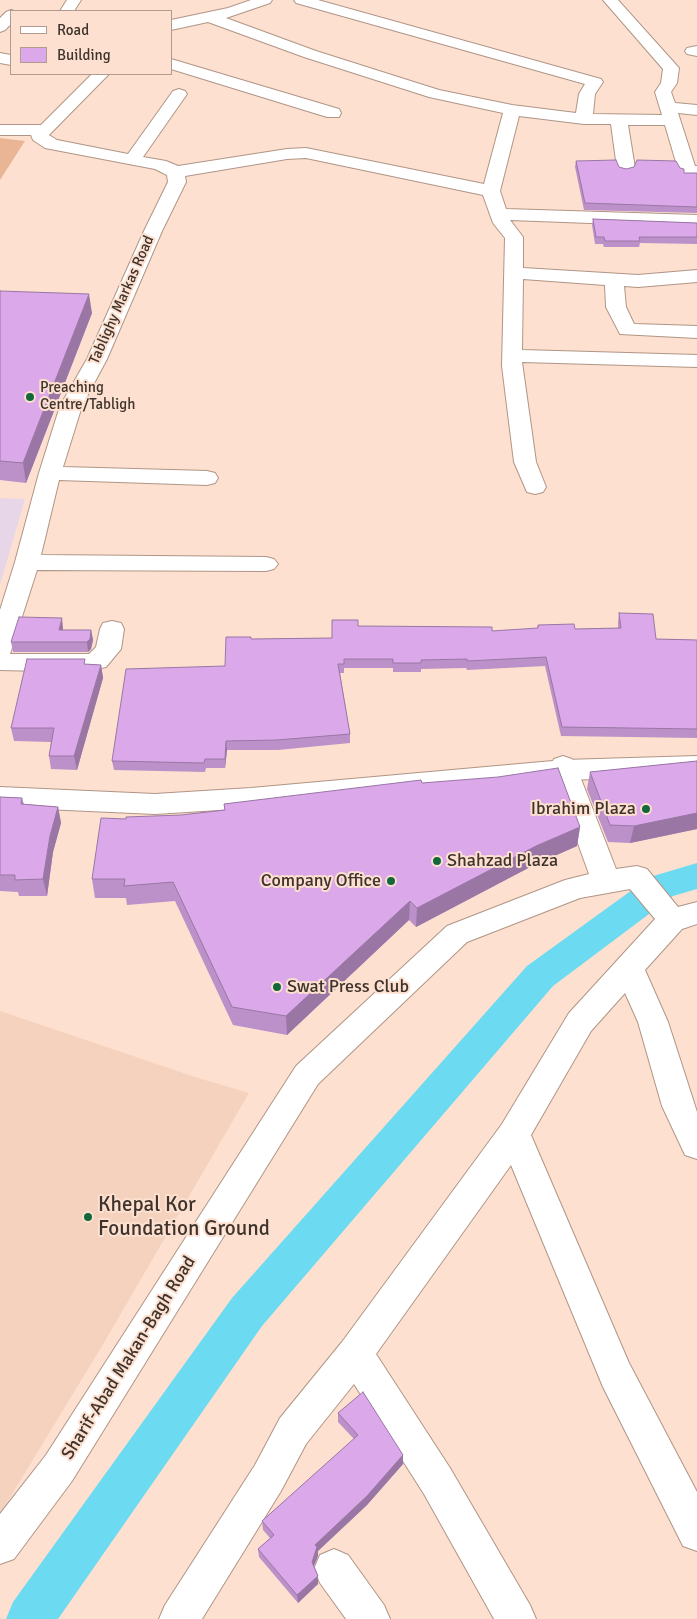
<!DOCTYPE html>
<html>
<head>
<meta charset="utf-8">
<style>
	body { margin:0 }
	#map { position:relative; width:697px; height:1619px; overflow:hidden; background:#fde0cf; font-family:Signika,sans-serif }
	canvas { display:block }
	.legend { position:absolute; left:10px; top:10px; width:162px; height:65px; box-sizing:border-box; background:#fde0cf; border:1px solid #b19b8e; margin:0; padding:6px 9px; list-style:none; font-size:15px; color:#3e332d }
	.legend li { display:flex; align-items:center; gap:10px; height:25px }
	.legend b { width:25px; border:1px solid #b19b8e }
</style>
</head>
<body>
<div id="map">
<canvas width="697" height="1619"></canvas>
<ul class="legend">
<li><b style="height:6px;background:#fff"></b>Road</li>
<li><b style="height:14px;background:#dba9ea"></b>Building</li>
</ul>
</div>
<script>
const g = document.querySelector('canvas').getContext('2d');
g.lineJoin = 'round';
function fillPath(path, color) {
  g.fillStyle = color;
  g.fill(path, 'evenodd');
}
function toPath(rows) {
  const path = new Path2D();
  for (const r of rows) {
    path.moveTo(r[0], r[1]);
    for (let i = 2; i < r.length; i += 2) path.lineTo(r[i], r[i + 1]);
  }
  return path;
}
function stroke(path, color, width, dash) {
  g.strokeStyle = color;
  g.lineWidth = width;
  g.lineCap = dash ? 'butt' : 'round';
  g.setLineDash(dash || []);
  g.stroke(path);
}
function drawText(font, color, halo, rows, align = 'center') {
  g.font = font + ' Signika,sans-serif';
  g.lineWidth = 4;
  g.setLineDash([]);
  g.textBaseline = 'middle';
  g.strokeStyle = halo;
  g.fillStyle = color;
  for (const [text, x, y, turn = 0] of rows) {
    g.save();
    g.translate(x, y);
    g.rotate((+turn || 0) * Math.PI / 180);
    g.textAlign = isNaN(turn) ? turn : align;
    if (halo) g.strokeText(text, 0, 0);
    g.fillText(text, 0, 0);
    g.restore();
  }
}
fillPath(toPath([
	[0,498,25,499,0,585]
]), '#e7d6e8');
fillPath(toPath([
	[0,1011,195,1077,249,1093,105,1341,0,1514]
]), '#f5d2bd');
fillPath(toPath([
	[0,138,25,141,0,180]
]), '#eab595');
fillPath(toPath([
	[697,863,697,889,673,896,553,986,262,1326,58,1619,6,1619,13,1602,232,1298,527,966,650,877,697,863]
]), '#6cdaf1');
const minor = toPath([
	[67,0,81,0,74,11,60,11,67,0],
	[251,0,272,0,270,3,226,18,316,51,439,90,512,105,576,113,579,94,585,84,296,3,294,0,318,0,601,79,603,82,595,94,593,114,662,115,655,92,661,83,663,69,603,0,618,0,679,68,677,83,671,92,675,103,697,105,697,115,678,113,695,166,697,166,697,177,681,173,678,169,665,125,628,125,635,168,632,172,626,173,620,172,617,168,611,124,584,124,519,116,500,191,506,209,697,215,697,227,510,220,523,237,523,268,638,275,697,270,697,282,638,287,624,286,626,307,634,324,697,326,697,338,620,334,606,307,605,285,523,279,522,350,697,355,697,367,522,362,536,462,546,487,543,492,535,494,527,492,514,462,502,366,505,238,493,223,483,195,306,158,287,159,185,176,186,182,162,231,107,359,82,406,63,467,207,471,215,473,218,478,215,483,207,485,59,480,41,555,266,557,274,559,278,564,274,569,266,571,37,570,10,654,89,654,96,647,100,629,103,623,112,621,121,623,124,629,121,649,106,667,84,672,0,670,0,610,15,562,39,473,60,406,87,359,144,231,168,182,167,175,155,169,45,148,33,140,31,135,0,135,0,125,41,125,92,74,109,74,49,135,57,140,128,154,173,91,179,89,185,91,187,94,143,157,166,161,178,166,287,149,306,148,484,184,503,113,429,97,304,57,208,22,171,30,171,20,228,8,251,0],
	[11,10,14,11,11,11,11,24,5,30,0,32,0,18,6,12,11,10],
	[697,46,697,56,687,54,685,51,687,48,697,46],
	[0,53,11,55,11,65,0,63,0,53],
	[171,59,339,109,341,113,339,117,327,117,171,69,171,59],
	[563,756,572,759,576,766,616,869,637,866,647,869,678,907,697,902,697,924,682,929,645,970,668,1022,697,1112,697,1159,685,1155,662,1106,638,1022,625,993,591,1031,531,1135,629,1363,697,1492,697,1551,683,1546,603,1387,511,1165,376,1354,450,1468,530,1605,536,1619,494,1619,424,1494,354,1384,306,1444,281,1491,202,1619,159,1619,165,1605,255,1465,280,1418,342,1342,502,1124,569,1013,655,919,630,889,580,898,467,942,318,1084,72,1481,14,1559,0,1564,0,1514,46,1455,296,1066,447,926,565,880,589,874,550,766,554,759,563,756],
	[334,1549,348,1555,384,1605,390,1619,346,1619,320,1583,314,1569,320,1555,334,1549]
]);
const major = toPath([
	[697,756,697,776,564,780,251,808,155,814,0,807,0,787,155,794,251,788,564,760,697,756]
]);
stroke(minor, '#b09586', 2);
stroke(major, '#b09586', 2);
fillPath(minor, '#fff');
fillPath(major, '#fff');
fillPath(toPath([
	[576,161,619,167,626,169,680,168,684,173,697,173,697,213,584,210,575,167],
	[593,219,697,223,697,245,697,244,640,243,639,247,604,247,603,244,595,244,592,225],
	[0,291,92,313,26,483,0,480],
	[619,613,656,639,697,640,697,738,561,736,545,666,467,670,466,668,421,669,421,672,393,672,393,668,344,668,344,673,340,673,350,734,350,743,278,750,227,750,225,768,206,768,205,772,114,770,112,761,225,666,251,639,332,638,358,626,492,631,537,629,538,625,575,629,618,628,618,623],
	[63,628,63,630,91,630,93,640,91,649,88,652,13,652,11,642],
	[86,664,101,665,103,678,77,770,51,769,49,756,51,742,14,741,11,728],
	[697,761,697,829,630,843,608,842,587,789,590,772],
	[422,783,580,827,577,846,534,865,416,927,409,920,287,1035,233,1025,175,901,127,905,126,898,95,898,92,879,126,819,181,815,225,810,224,804],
	[0,797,22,798,24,804,58,807,61,823,53,852,47,896,19,896,18,892,0,891],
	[338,1413,403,1455,403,1464,367,1505,318,1551,318,1556,314,1566,318,1576,318,1584,298,1603,259,1557,258,1549,270,1538,263,1530,262,1521,354,1439,338,1422]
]), '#bc91c9');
fillPath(toPath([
	[89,294,92,313,26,483,23,463],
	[62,618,63,628,61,640,59,630],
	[91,630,93,640,91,649,88,652,87,642],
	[101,665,103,678,77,770,74,756],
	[226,741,227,750,225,768,225,759],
	[58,807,61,823,53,852,47,896,43,879,50,836],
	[697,813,697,829,630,843,634,826],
	[580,827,577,846,534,865,416,927,417,908,536,846],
	[410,901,409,920,287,1035,286,1016],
	[403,1455,403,1464,367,1505,318,1551,318,1556,312,1570,312,1562,315,1545],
	[318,1576,318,1584,298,1603,297,1595]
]), '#9976a4');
const building = toPath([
	[616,160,619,167,626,169,634,167,637,160,676,161,680,168,684,169,684,173,697,173,697,207,585,203,576,161,616,160],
	[593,219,697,223,697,237,639,237,640,241,605,241,604,237,596,237,593,219],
	[0,291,89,294,23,463,0,461,0,291],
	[619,613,653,614,656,639,697,640,697,729,562,727,546,657,467,661,467,659,421,660,421,663,393,663,393,659,344,659,344,664,338,664,350,734,277,740,226,741,225,759,205,759,204,763,112,761,126,669,225,666,226,637,251,637,251,639,332,638,332,620,358,620,358,626,492,627,492,631,538,628,538,625,574,624,575,629,621,628,619,613],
	[19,617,62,618,59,630,91,630,90,639,87,642,11,642,19,617],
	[27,659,85,659,84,664,101,665,74,756,49,756,54,728,11,728,27,659],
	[697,761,697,813,634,826,610,825,590,772,697,761],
	[558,768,580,827,536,846,417,908,410,901,286,1016,232,1007,173,882,124,886,125,879,92,879,101,818,126,819,126,817,181,815,225,810,224,804,421,780,422,783,498,777,558,768],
	[0,797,22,798,21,804,58,807,50,836,43,879,15,880,15,875,0,875,0,797],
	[363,1392,403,1455,367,1496,315,1545,317,1547,312,1562,318,1576,297,1595,258,1549,274,1535,262,1521,358,1435,338,1413,363,1392]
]);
fillPath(building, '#dba9ea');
stroke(building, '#9976a4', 1);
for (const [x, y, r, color] of [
	[30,397,5,"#12683a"],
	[646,809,5,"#12683a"],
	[437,861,5,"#12683a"],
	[391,881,5,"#12683a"],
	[277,987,5,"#12683a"],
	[88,1217,5,"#12683a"]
]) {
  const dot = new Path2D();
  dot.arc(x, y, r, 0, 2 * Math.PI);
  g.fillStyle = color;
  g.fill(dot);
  stroke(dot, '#fde0cf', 2);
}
drawText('15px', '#3e332d', '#fde0cf', [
	["Tablighy Markas Road",122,300,-66]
]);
drawText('15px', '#3e332d', '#fde0cf', [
	["Preaching",40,388],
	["Centre/Tabligh",40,405]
], 'left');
drawText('18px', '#3e332d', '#fde0cf', [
	["Ibrahim Plaza",636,809],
	["Shahzad Plaza",447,861,"left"],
	["Company Office",381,881],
	["Swat Press Club",287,987,"left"]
], 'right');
drawText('18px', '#3e332d', '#fde0cf', [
	["Sharif-Abad Makan-Bagh Road",129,1358,-58]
]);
drawText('21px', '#3e332d', '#fde0cf', [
	["Khepal Kor",98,1205],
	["Foundation Ground",98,1229]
], 'left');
</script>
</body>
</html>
